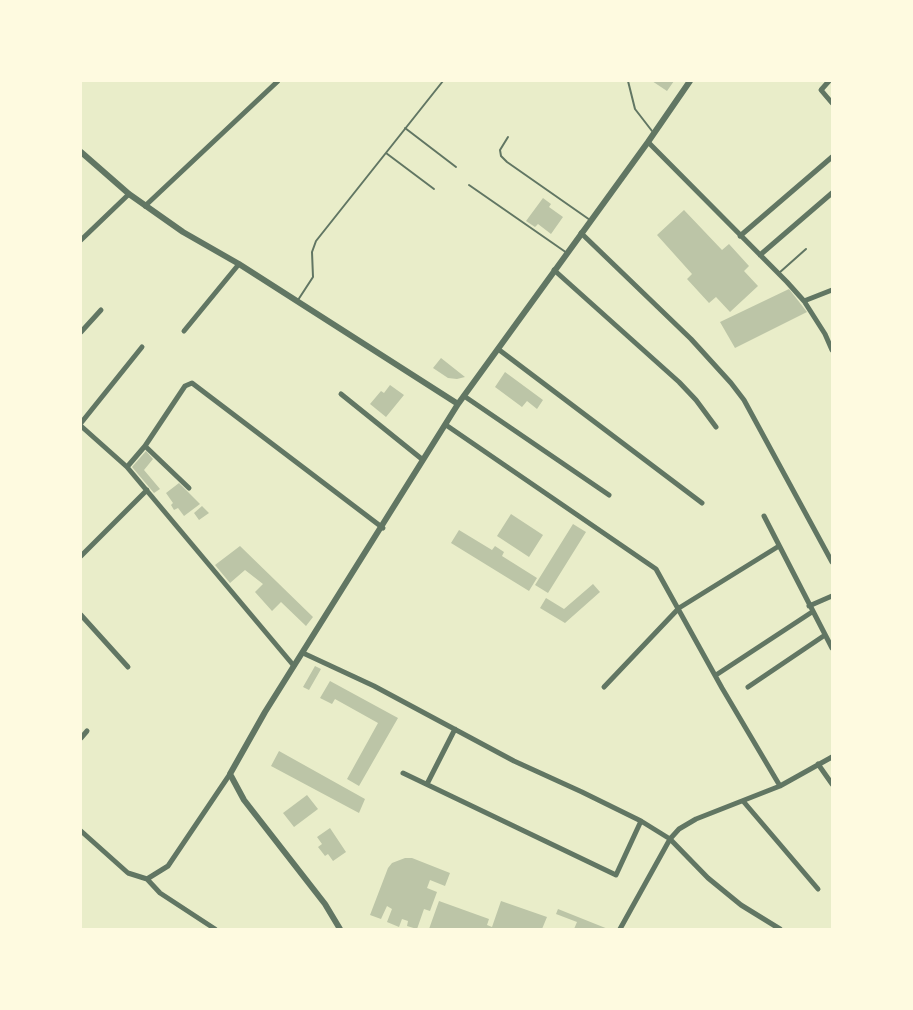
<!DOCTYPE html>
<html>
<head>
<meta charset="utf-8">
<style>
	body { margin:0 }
	#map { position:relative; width:913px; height:1010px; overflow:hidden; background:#e9edc9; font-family:"DM Sans",sans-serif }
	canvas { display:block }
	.frame { position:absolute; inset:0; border:82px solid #fefae0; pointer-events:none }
</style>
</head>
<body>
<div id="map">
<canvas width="913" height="1010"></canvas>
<div class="frame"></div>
</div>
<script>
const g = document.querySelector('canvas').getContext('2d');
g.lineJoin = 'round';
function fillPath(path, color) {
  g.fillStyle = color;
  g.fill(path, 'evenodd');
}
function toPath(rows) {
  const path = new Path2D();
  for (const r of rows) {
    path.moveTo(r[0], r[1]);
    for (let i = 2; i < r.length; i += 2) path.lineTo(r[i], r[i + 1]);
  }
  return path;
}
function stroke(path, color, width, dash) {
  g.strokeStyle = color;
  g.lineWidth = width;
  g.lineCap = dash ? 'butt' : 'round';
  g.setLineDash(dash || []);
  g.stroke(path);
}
fillPath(toPath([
	[652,81,674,81,667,91],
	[543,198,551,204,549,207,563,217,551,234,538,224,535,227,526,221],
	[684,210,722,250,729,244,749,266,744,271,758,286,730,312,716,297,709,303,687,279,692,274,657,235],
	[789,289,807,312,735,348,720,322],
	[441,358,465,377,457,379,448,378,433,368],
	[505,372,543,400,537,409,527,401,522,407,495,387],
	[390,385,404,395,386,417,370,404,381,391,384,393],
	[146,451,153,459,144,470,160,489,154,493,132,467],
	[179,483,200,504,184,516,178,508,174,510,171,505,173,503,166,493],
	[202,506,209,513,199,520,194,513],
	[511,514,543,535,529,557,497,536],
	[573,524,586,532,548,593,535,585],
	[459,530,492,550,495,546,504,552,502,556,537,578,529,591,451,543],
	[240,546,313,617,306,626,281,602,272,611,255,592,263,584,245,570,230,583,215,565],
	[593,584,600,592,565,623,540,608,546,598,564,609],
	[315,666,321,669,309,690,303,687],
	[330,681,398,718,359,786,347,779,378,723,335,699,332,704,320,698],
	[279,751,365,799,359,813,271,766],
	[307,795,318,809,294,827,283,813],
	[330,828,346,852,333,861,328,854,325,856,318,847,322,844,317,837],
	[405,858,412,858,450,873,445,886,430,880,427,888,437,892,430,911,424,909,417,929,407,926,408,921,402,919,399,927,387,922,392,909,387,906,381,919,370,915,388,868,392,863],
	[439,901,489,919,487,925,492,927,501,901,547,917,542,929,429,929],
	[558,909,608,929,574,929,577,922,556,914]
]), '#bcc5a7');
stroke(toPath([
	[628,81,635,109,652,131],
	[405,128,456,167],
	[508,137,500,150,501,156,507,162,590,220],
	[386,153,434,189],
	[469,185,567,253],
	[779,273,806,249],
	[298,300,313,277,312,252,316,241,443,81]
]), '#617663', 2);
stroke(toPath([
	[829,81,821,90,832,103],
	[648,142,787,282,804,301,825,334,832,350],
	[145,206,278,81],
	[581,233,691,339,731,383,744,400,832,562],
	[740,236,832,157],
	[81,240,129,194],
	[760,255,832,193],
	[554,270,679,382,696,400,716,427],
	[804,301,832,290],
	[184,331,239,264],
	[81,332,101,310],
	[498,349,702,503],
	[341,394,423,460],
	[464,396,609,495],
	[81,423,142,347],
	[446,425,656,569,722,688,780,786],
	[81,426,127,467,294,666],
	[145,446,189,488],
	[127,467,145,446,185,386,192,383,383,528],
	[764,516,832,648],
	[81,556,147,490],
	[809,606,832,596],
	[81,615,128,667],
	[303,653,374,686,514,761,582,792,641,821,670,839,708,878,741,905,780,929],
	[716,675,812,612],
	[604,687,679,608,779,546],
	[748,687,825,635],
	[81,738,87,731],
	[818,764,832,784],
	[403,773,616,875,641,821],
	[427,784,455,729],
	[743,801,818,889],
	[81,831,128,873,147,879,168,866,230,774],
	[147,879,160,893,215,929],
	[620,929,670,839,679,829,696,819,780,786,832,757]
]), '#617663', 5);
stroke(toPath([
	[81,152,129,194,183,232,239,264,458,404],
	[340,929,325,904,244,800,230,774,265,712,458,404,648,142,690,81]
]), '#617663', 6);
</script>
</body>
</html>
